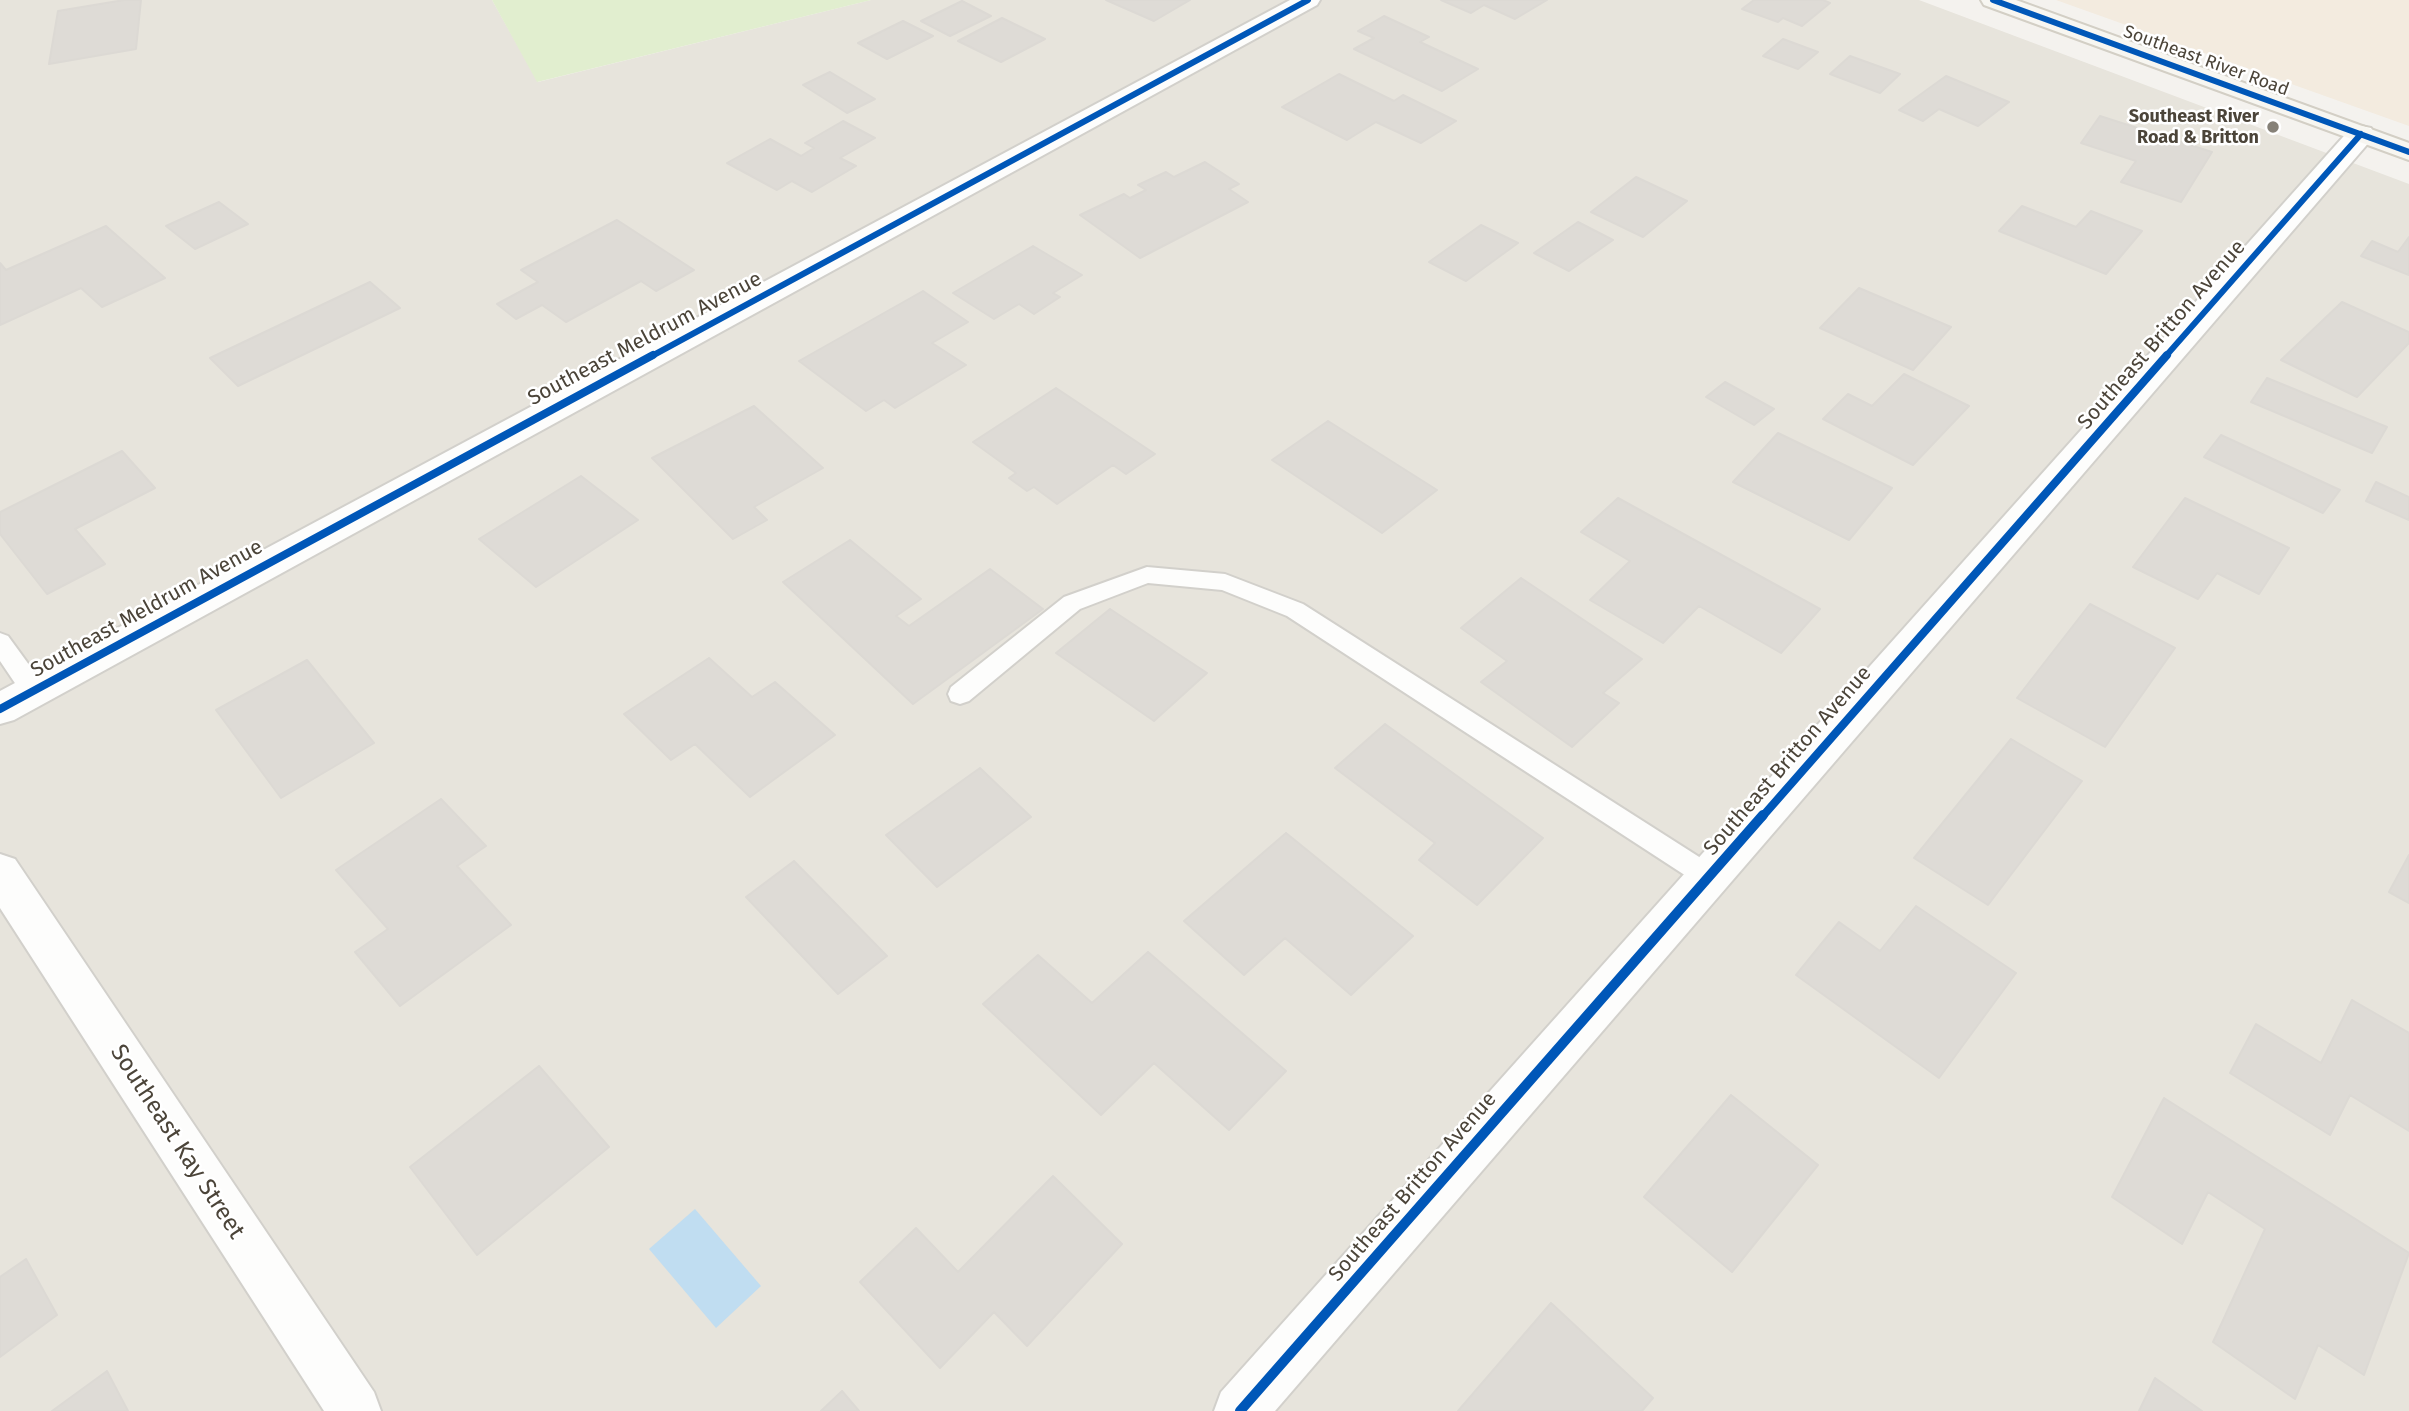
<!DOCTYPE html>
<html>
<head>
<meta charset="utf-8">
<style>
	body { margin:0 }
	canvas { display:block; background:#f4f2ee }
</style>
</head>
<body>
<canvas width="2409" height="1411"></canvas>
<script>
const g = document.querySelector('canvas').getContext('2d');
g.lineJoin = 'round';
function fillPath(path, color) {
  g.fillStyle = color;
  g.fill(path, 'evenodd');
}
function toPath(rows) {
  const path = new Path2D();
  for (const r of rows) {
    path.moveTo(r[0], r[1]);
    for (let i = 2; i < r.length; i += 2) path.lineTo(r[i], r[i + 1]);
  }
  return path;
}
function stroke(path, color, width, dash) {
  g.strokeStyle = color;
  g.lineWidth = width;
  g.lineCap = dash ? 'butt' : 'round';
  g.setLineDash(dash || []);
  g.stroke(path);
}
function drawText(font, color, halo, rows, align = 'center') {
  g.font = font + ' "Fira Sans",sans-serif';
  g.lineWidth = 5;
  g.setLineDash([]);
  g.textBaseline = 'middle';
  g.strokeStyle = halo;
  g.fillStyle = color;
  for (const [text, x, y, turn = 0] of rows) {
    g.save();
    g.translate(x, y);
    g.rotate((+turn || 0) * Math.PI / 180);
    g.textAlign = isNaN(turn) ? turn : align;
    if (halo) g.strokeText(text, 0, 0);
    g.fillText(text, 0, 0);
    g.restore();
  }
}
fillPath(toPath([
	[0,0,492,0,538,82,871,0,1919,0,2409,184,2409,1411,0,1411]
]), '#e7e4dc');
fillPath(toPath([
	[2056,0,2409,0,2409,126]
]), '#f3ebdf');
fillPath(toPath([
	[492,0,871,0,537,82]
]), '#e1eecf');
fillPath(toPath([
	[695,1209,761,1286,716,1328,649,1249]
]), '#c0ddf1');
const building = toPath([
	[124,0,141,0,136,49,49,64,58,11,124,0],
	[1106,0,1190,0,1154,21,1106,0],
	[1441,0,1547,0,1515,19,1484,5,1471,13,1441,0],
	[1754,0,1823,0,1830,3,1802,26,1783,18,1778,22,1742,9,1754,0],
	[962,1,991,16,950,36,921,21,962,1],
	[1384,16,1429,37,1420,42,1478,69,1442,91,1354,49,1374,38,1358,31,1384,16],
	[1002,18,1045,39,1001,62,958,41,1002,18],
	[903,21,933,36,887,59,858,43,903,21],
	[1783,39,1818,52,1798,69,1763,56,1783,39],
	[1850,56,1900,74,1880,93,1830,74,1850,56],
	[830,72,875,99,847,113,803,85,830,72],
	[1339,74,1394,101,1403,95,1456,121,1421,143,1376,122,1347,140,1282,107,1339,74],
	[1946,76,2009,102,1978,126,1939,109,1923,121,1899,110,1946,76],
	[2100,116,2212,152,2181,202,2121,182,2136,161,2081,143,2100,116],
	[843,121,875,138,840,158,856,166,812,192,792,181,777,190,727,163,770,139,801,156,814,148,805,143,843,121],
	[1205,162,1239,184,1229,189,1248,202,1140,258,1080,215,1124,194,1130,198,1146,190,1138,185,1166,172,1174,177,1205,162],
	[1636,177,1687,201,1643,237,1591,212,1636,177],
	[219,202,248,224,195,249,166,226,219,202],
	[2022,206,2076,227,2091,211,2142,231,2106,274,1999,231,2022,206],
	[617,220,694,270,656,291,641,281,566,322,542,305,516,319,497,304,538,282,521,270,617,220],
	[1578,222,1613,240,1569,271,1534,253,1578,222],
	[1481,225,1518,243,1466,281,1429,262,1481,225],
	[106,226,165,278,102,307,81,288,0,325,0,263,6,270,106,226],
	[2409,237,2409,275,2361,256,2372,241,2398,252,2409,237],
	[1033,246,1082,275,1053,293,1060,297,1034,314,1019,304,994,319,953,293,1033,246],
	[370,282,400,308,238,386,210,358,370,282],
	[1859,288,1951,327,1913,370,1820,328,1859,288],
	[923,291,968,322,932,343,966,365,895,408,884,400,866,411,799,361,923,291],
	[2342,302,2409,332,2409,343,2357,397,2281,360,2342,302],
	[1904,374,1969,406,1913,465,1823,419,1848,394,1872,406,1904,374],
	[2267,378,2387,427,2372,453,2251,402,2267,378],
	[1725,382,1774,409,1754,425,1706,397,1725,382],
	[1056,388,1155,454,1126,474,1113,465,1057,504,1034,487,1027,491,1009,478,1016,473,973,442,1056,388],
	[754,406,823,468,754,507,767,520,733,539,652,458,754,406],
	[1328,421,1437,490,1382,533,1272,460,1328,421],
	[1778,433,1892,488,1849,540,1733,482,1778,433],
	[2221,435,2340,490,2323,513,2204,457,2221,435],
	[122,451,155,488,75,529,105,564,47,594,0,534,0,512,122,451],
	[581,476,638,520,536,587,479,539,581,476],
	[2376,482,2409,497,2409,520,2366,501,2376,482],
	[1618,498,1820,609,1781,653,1699,606,1663,643,1590,600,1630,561,1581,532,1618,498],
	[2185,498,2289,548,2259,594,2217,573,2198,599,2133,567,2185,498],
	[850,540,921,599,896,616,909,626,990,569,1043,609,913,704,783,582,850,540],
	[1521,578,1642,659,1603,693,1619,703,1572,747,1481,682,1507,661,1461,628,1521,578],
	[2090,604,2175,648,2105,747,2017,698,2090,604],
	[1110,609,1207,673,1154,721,1056,653,1110,609],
	[709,658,752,697,775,682,835,735,750,797,695,744,671,760,624,714,709,658],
	[307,660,374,743,281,798,216,710,307,660],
	[1385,724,1543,838,1477,905,1419,860,1435,843,1335,768,1385,724],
	[2011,739,2082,781,1988,905,1914,858,2011,739],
	[980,768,1031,817,937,887,886,835,980,768],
	[441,799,486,846,457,866,511,925,400,1006,355,952,388,929,336,870,441,799],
	[1286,833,1413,936,1351,995,1285,938,1244,975,1184,921,1286,833],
	[2409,855,2409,903,2389,892,2409,855],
	[794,861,887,956,838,994,746,897,794,861],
	[1916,906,2016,973,1939,1078,1796,975,1839,922,1880,951,1916,906],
	[1148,952,1286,1071,1229,1130,1154,1063,1101,1115,983,1004,1038,955,1092,1003,1148,952],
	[2352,1000,2409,1033,2409,1131,2350,1095,2330,1135,2230,1073,2256,1024,2321,1063,2352,1000],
	[539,1066,609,1147,477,1255,410,1167,539,1066],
	[1731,1095,1818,1165,1732,1272,1644,1197,1731,1095],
	[2164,1098,2409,1253,2364,1375,2318,1345,2295,1399,2213,1342,2265,1229,2208,1192,2182,1244,2112,1197,2164,1098],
	[1053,1176,1122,1244,1027,1346,994,1312,940,1368,860,1282,916,1228,958,1272,1053,1176],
	[26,1259,57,1315,0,1357,0,1277,26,1259],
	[1551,1303,1653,1398,1642,1411,1458,1411,1551,1303],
	[107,1371,128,1411,52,1411,107,1371],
	[2155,1378,2202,1411,2139,1411,2155,1378],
	[842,1391,859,1411,821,1411,842,1391]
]);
fillPath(building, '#dedbd6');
stroke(building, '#dcd9d4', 2);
const lane = toPath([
	[1147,567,1225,574,1303,604,1718,869,1722,877,1718,885,1709,888,1700,885,1287,616,1222,590,1148,583,1080,609,969,701,960,704,951,701,948,694,951,687,1064,597,1147,567],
	[0,633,8,636,43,684,46,691,43,698,34,701,25,698,0,661,0,633]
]);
const street = toPath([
	[1290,0,1320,0,1317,5,14,720,0,724,0,691,1290,0],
	[2361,126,2371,128,2375,134,2371,140,1275,1411,1214,1411,1221,1392,2351,128,2361,126],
	[0,854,15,859,374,1392,381,1411,324,1411,0,908,0,854]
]);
const secondary = toPath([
	[1981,0,2016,0,2409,143,2409,160,1984,5,1981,0]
]);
stroke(lane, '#d2d0cb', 4);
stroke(street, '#d2d0cb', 4);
stroke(secondary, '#d3cfc5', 4);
fillPath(lane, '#fdfdfc');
fillPath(street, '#fdfdfc');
fillPath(secondary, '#f7f6f1');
stroke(toPath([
	[1993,0,2409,152],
	[650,357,1308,0],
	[2165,357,2361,134]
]), '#0057b8', 6);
stroke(toPath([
	[0,709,653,355],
	[1762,817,2167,355]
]), '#0057b8', 8);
stroke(toPath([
	[1240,1411,1763,815]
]), '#0057b8', 10);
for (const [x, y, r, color] of [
	[2273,127,7,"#868178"]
]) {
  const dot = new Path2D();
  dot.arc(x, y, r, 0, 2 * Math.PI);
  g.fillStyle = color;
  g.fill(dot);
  stroke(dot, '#fff', 2.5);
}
drawText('18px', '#4b4439', '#fff', [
	["Southeast River Road",2206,61,20]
]);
drawText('bold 18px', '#4b4439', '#fff', [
	["Southeast River",2259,117],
	["Road & Britton",2259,138]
], 'right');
drawText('21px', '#4b4439', '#fff', [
	["Southeast Britton Avenue",2162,335,-49],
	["Southeast Meldrum Avenue",645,339,-28],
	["Southeast Meldrum Avenue",147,609,-29],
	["Southeast Britton Avenue",1788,761,-49],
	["Southeast Britton Avenue",1413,1187,-49]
]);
drawText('24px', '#4b4439', '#fff', [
	["Southeast Kay Street",177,1142,57]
]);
</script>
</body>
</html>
